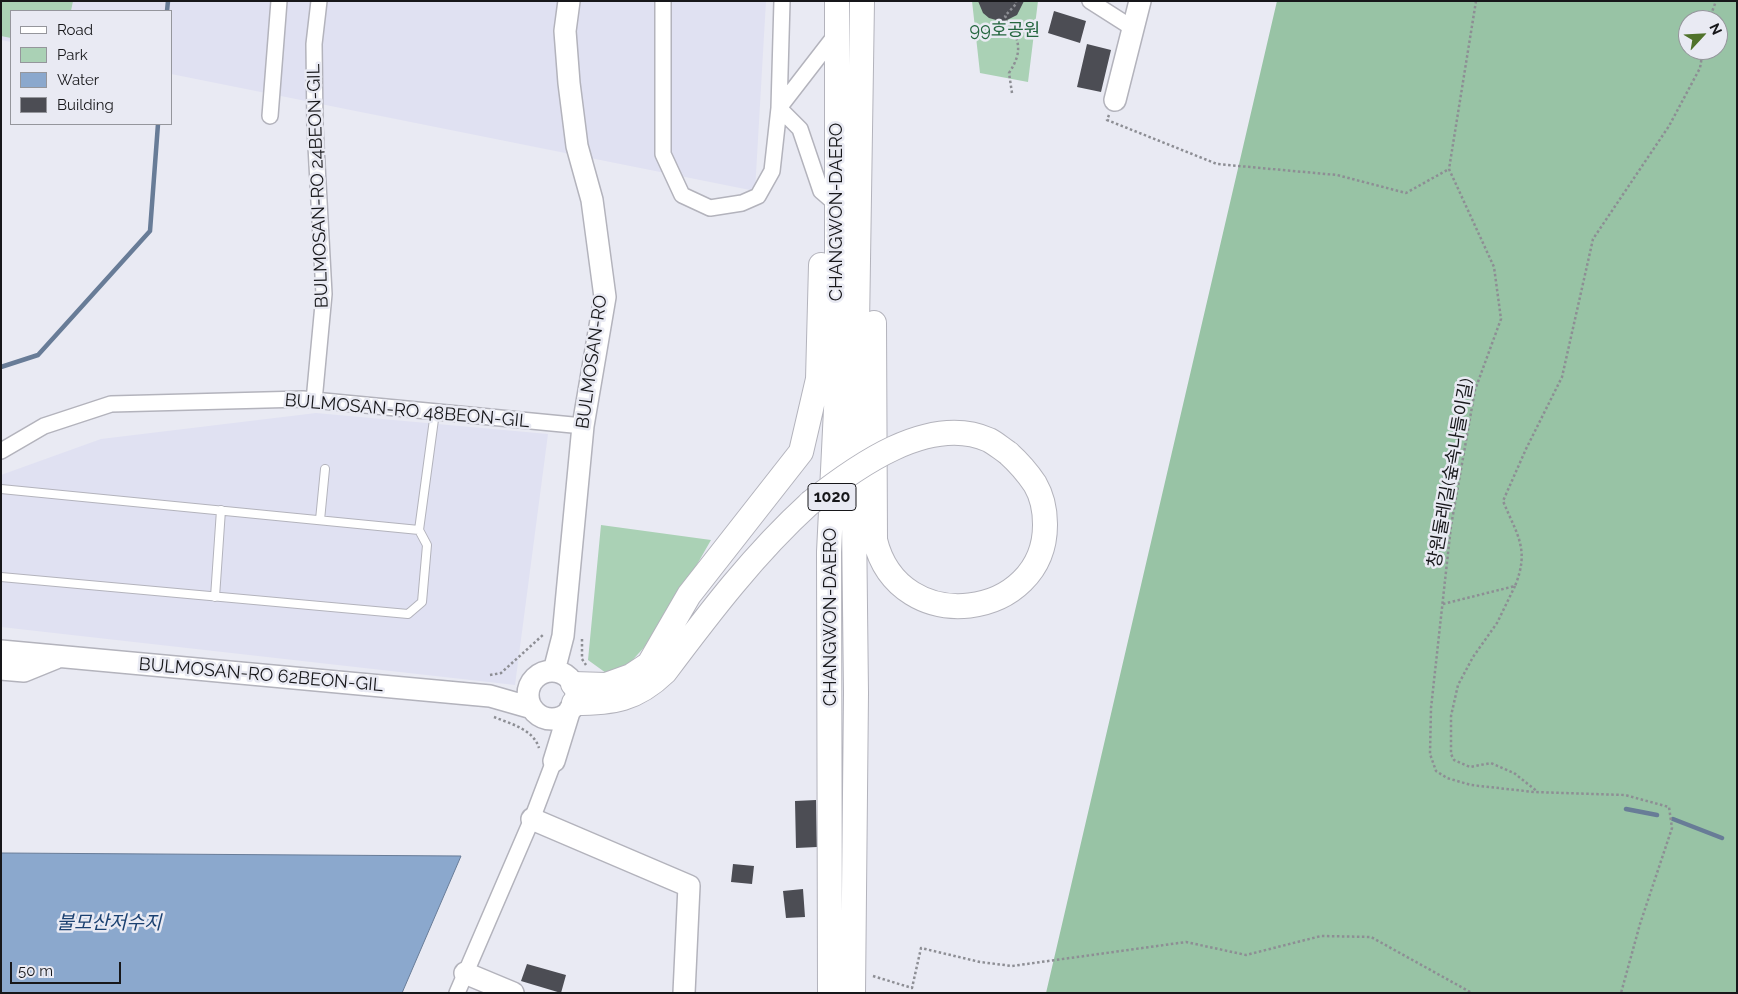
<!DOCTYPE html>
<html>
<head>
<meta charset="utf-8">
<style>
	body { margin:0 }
	#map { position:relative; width:1738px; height:994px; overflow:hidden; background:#e9eaf3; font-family:Raleway,sans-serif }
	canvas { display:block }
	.frame { position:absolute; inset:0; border:2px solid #17171a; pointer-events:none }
	.legend { position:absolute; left:10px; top:10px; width:162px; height:115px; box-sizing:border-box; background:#e9eaf3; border:1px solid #95969c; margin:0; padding:6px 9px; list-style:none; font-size:15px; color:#17171a }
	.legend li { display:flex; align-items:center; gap:10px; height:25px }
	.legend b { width:25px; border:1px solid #95969c }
	.north { position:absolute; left:1678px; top:10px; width:50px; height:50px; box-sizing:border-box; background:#e9eaf3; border:1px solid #95969c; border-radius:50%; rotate:65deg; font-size:14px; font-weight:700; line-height:20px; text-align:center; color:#17171a }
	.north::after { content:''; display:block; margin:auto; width:18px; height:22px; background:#50722b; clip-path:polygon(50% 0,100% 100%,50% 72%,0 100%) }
	.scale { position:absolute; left:10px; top:962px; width:111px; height:22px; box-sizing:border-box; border:2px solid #17171a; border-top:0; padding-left:6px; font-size:15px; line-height:18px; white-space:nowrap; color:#17171a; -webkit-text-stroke:4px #e9eaf3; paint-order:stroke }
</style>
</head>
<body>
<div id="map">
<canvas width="1738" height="994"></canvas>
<div class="frame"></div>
<ul class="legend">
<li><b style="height:6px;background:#fff"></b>Road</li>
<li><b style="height:14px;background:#aad1b5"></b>Park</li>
<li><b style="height:14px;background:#8ba8cd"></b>Water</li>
<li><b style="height:14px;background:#4c4d54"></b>Building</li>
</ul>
<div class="north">N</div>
<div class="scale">50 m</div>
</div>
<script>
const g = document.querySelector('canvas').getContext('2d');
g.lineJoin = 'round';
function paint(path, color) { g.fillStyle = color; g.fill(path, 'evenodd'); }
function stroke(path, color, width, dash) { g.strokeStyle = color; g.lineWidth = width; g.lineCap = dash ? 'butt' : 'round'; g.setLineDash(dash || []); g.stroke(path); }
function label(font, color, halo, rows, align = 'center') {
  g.font = font + ' Raleway,"Noto Sans KR",sans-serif'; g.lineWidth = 5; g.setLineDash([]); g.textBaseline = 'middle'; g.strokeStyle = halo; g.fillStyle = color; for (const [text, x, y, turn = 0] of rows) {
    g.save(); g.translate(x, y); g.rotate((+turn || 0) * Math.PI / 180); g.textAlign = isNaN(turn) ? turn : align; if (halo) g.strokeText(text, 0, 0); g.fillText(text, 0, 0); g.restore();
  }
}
paint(new Path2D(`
	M1 1H766L755 191 171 74V11H11V42L1 40Z
	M316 413 548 434 515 685 1 627V475L101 439Z`), '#e0e1f2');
paint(new Path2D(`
	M1 1H73L71 11H11V38L1 36Z
	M972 1H1038L1028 82 980 73Z
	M601 525 711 540 659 631 628 665 606 673 588 660Z`), '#aad1b5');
paint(new Path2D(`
	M1277 1H1737V993H1046ZM1688 20H1718V50H1688Z`), '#98c3a5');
const water = new Path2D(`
	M1 853 461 856 402 993H1Z`);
paint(water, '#8ba8cd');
stroke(water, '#687c97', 1);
stroke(new Path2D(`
	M167 11 168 1
	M1 367 38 355 150 231 158 124
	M1626 809 1657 815
	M1673 819 1722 838`), '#687c97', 4.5);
paint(new Path2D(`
	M978 1H1024L1017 15 1003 22 989 18 983 13Z
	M1054 11 1086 21 1080 43 1048 33Z
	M1087 44 1111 50 1101 92 1077 87Z
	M816 800 817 847 796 848 795 801Z
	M733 864 754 866 752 884 731 882Z
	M803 889 805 917 786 918 783 891Z
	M527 964 566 975 561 993 521 981Z`), '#4c4d54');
const lane = new Path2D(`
	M1 489 419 530
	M320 520 325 469
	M1 577 408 614 422 602 427 545 419 530 435 412
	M215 597 221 510`);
const street = new Path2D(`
	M663 1V154L682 195 710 208 742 203 758 196 772 171 779 108 782 1
	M1090 1 1134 29
	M270 116 279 1
	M836 204 821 191 800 129 779 108 837 33
	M314 401 324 294 315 127 314 44 319 1
	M1 451 44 426 111 404 303 399 583 426
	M457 993 532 819 554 761`);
const secondary = new Path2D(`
	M1115 100 1140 1
	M1 651 490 696 532 708
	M1 669 24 671 56 658
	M554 671 563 636 583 426 605 297 592 200 577 146 569 83 565 31 569 1
	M528 695a24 24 0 1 1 48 0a24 24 0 1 1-48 0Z
	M554 761 570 709
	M532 819 689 886 684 993
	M465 973 513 993`);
const primary = new Path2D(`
	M874 323 875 540C899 640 1046 620 1045 524 1045 510 1042 496 1035 484 1027 472 1018 462 1008 453
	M573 684 606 685 631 676 649 664 689 595 801 452 818 379 821 265
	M574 703C613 703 636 700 665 672 710 612 754 554 810 503
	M830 993 829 552 837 389V1
	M853 993 856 693 854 520 862 1`);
stroke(lane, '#b3b3bc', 10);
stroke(street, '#b3b3bc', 18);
stroke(secondary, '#b3b3bc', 24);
stroke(primary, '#b3b3bc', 26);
stroke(new Path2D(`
	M1476 1 1449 169 1494 267 1501 319 1475 390 1451 526 1431 708 1430 754 1436 771 1447 778 1471 785 1534 792 1625 795 1669 807 1672 828 1640 924 1621 993
	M1709 20 1716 1
	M1012 93 1009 73C1024 50 1019 39 1005 16L1016 4V1
	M1109 115 1107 120 1217 164 1337 175 1406 193 1449 169
	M1515 586 1497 623 1473 657 1458 685 1451 716V754L1454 760 1470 767 1491 763 1514 773 1538 792
	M1443 604 1515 586C1530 549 1517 535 1503 501L1526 449 1562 377 1593 239 1669 126 1700 68 1703 50
	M582 639V659L586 665
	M490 675 501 673 544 634
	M494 717C511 724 533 729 539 748
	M873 976 912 988 921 948 980 962 1012 966 1186 942 1246 955 1321 936 1371 937 1472 993`), '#8d8e94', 2.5, [2.5, 2.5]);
stroke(lane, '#fff', 8);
stroke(street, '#fff', 15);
stroke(secondary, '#fff', 21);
stroke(primary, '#fff', 24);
const primaryBridge = new Path2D(`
	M810 503C854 468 929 413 989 440 995 443 1002 449 1008 453`);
stroke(primaryBridge, '#b3b3bc', 26, []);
stroke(primaryBridge, '#fff', 24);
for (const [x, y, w] of [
	[832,497,48]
]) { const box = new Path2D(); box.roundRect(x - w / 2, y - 13.5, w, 27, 4); g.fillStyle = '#e9eaf3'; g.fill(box); stroke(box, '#17171a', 1); }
label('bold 16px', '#17171a', null, [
	["1020",832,497]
]);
label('18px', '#24663f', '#e9eaf3', [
	["99호공원",1005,31]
]);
label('18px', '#17171a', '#e9eaf3', [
	["BULMOSAN-RO 24BEON-GIL",318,186,-92],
	["CHANGWON-DAERO",837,212,-90],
	["BULMOSAN-RO",592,362,-82],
	["BULMOSAN-RO 48BEON-GIL",407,411,5],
	["창원둘레길(숲속나들이길)",1451,473,-80],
	["CHANGWON-DAERO",831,617,-90],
	["BULMOSAN-RO 62BEON-GIL",261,675,5]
]);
label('italic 19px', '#1b4171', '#e9eaf3', [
	["불모산저수지",109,923]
]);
</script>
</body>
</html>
